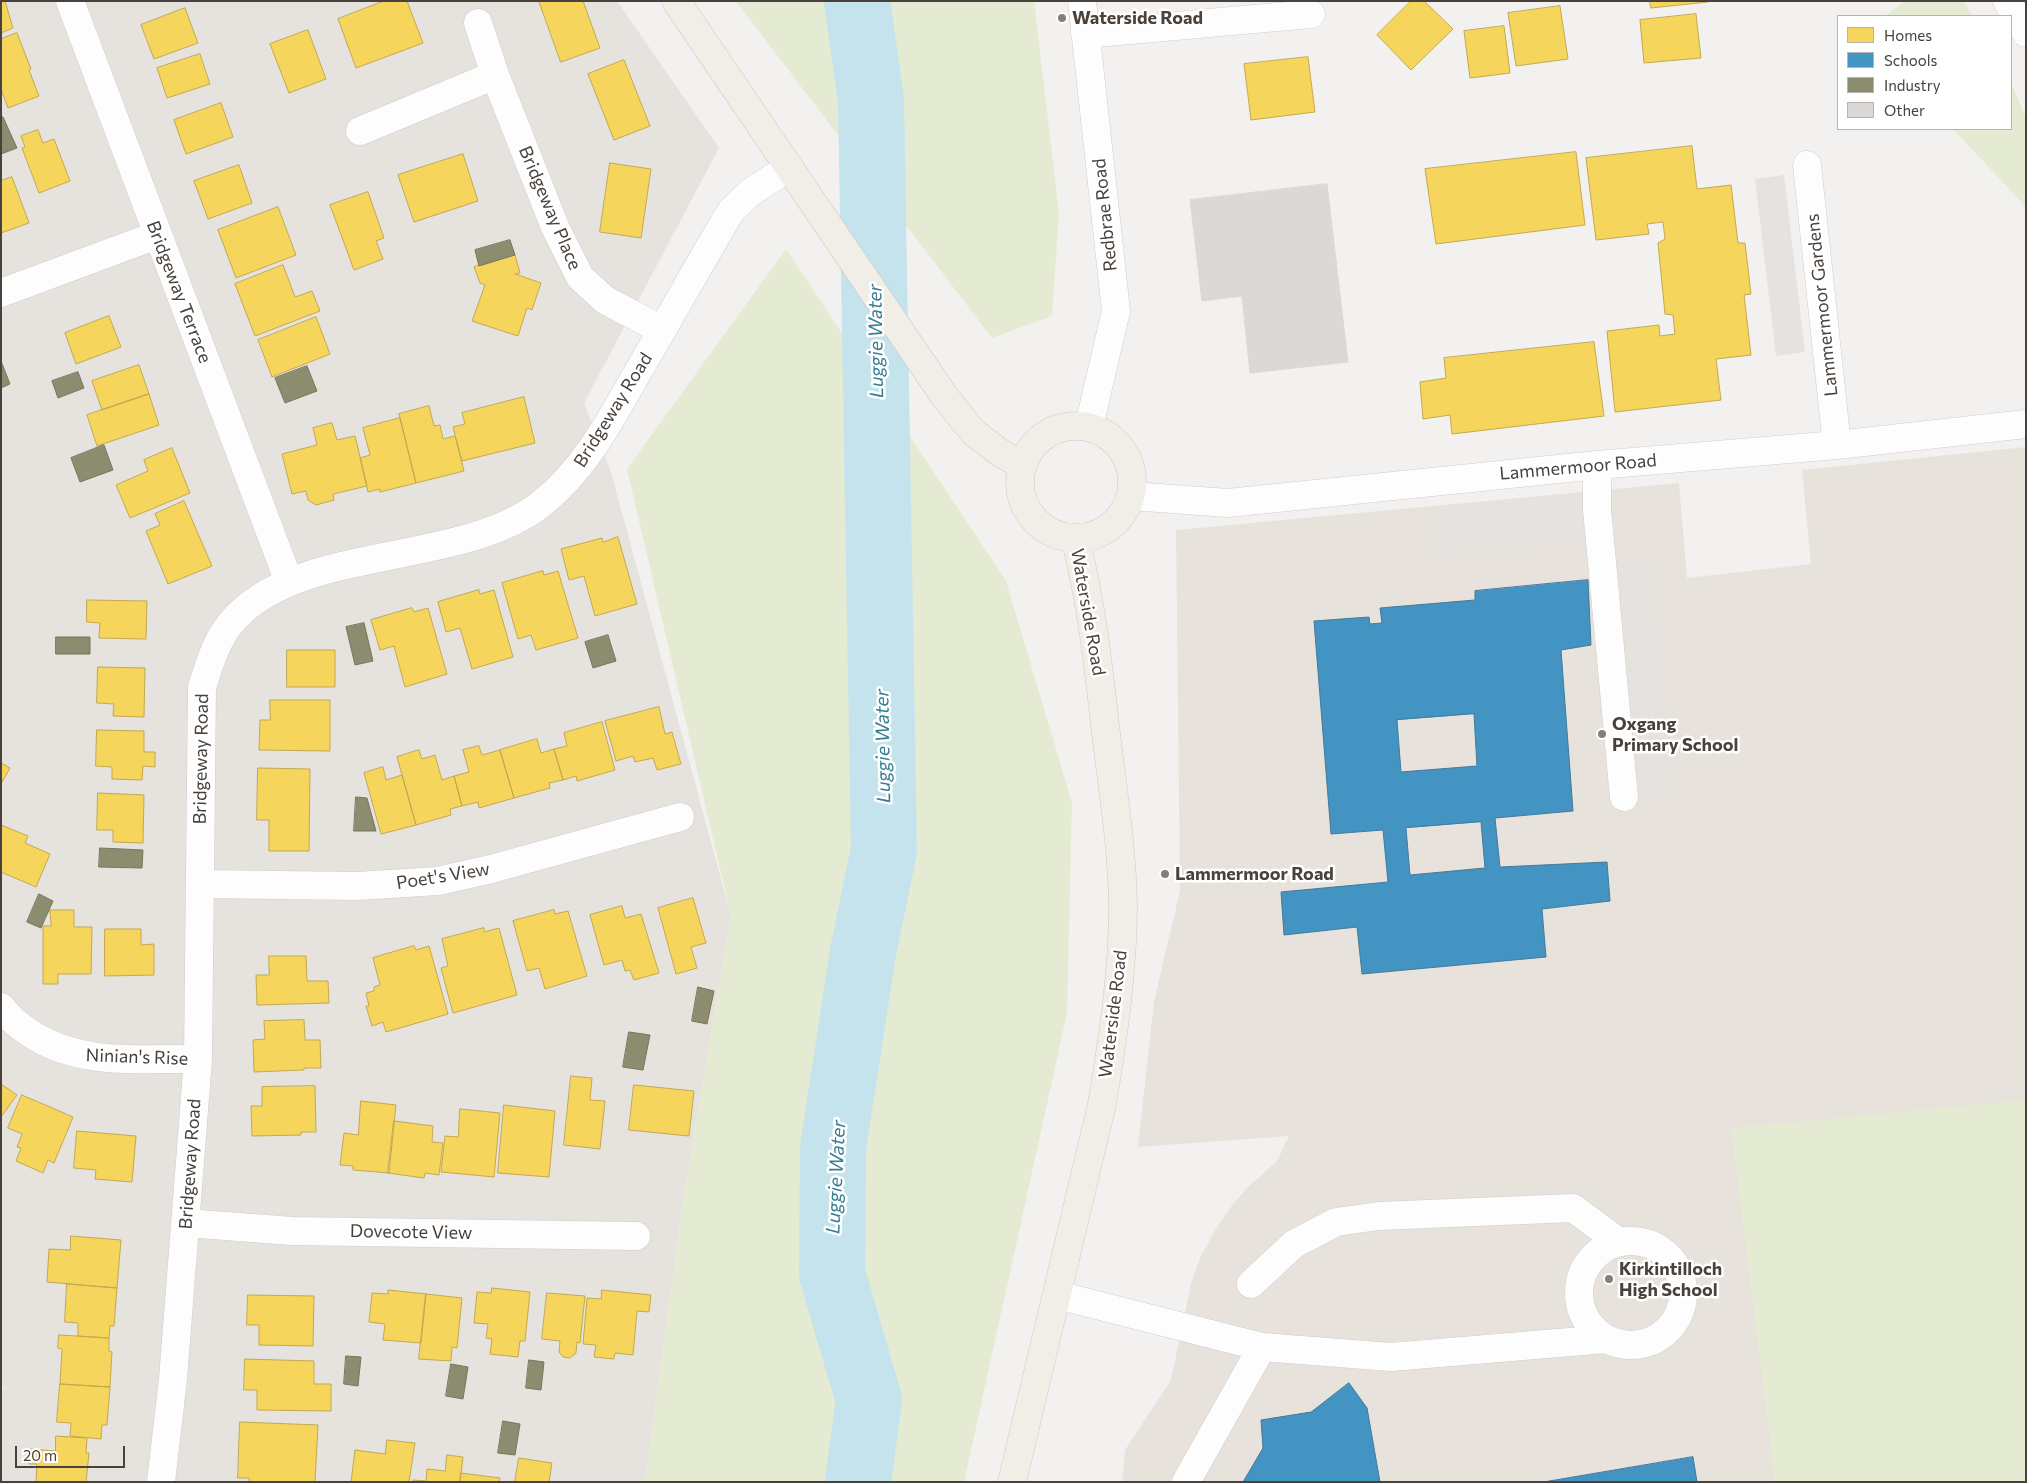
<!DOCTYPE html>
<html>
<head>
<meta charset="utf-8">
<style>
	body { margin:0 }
	#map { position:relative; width:2027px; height:1483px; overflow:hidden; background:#f3f1ef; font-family:Commissioner,sans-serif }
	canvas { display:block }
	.frame { position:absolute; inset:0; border:2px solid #49413b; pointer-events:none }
	.legend { position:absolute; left:1837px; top:15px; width:175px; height:115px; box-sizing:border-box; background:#fff; border:1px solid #b6b3b1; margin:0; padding:6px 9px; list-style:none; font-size:15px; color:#49413b }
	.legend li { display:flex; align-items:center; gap:10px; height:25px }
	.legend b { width:25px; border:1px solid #b6b3b1 }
	.scale { position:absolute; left:15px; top:1446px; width:110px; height:22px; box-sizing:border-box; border:2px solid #49413b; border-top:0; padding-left:6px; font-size:15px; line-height:18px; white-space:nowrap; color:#49413b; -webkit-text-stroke:4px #fff; paint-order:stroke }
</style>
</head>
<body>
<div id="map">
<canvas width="2027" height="1483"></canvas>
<div class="frame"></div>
<ul class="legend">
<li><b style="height:14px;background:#f6d55c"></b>Homes</li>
<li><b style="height:14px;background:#4393c3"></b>Schools</li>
<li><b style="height:14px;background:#8c8c6e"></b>Industry</li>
<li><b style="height:14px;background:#dbd8d6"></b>Other</li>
</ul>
<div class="scale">20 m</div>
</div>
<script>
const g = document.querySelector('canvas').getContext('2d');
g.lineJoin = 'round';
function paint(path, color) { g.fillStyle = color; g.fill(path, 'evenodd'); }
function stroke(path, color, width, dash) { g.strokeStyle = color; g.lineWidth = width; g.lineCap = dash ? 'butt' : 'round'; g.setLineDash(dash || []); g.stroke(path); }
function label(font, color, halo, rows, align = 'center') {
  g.font = font + ' Commissioner,sans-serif'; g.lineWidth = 5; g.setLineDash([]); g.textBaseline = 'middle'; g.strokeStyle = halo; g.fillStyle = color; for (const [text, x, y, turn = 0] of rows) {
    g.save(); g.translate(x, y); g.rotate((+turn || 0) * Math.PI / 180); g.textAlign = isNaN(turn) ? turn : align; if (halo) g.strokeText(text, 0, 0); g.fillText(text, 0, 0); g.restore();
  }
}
paint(new Path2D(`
	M1 1H617L719 148 584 403 611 472 731 916 683 1200 645 1482H1V1390L4 1388 1 1383Z`), '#e6e2de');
paint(new Path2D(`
	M2026 447V1482H1122L1125 1450 1171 1380 1191 1284 1200 1258 1215 1230 1233 1204 1247 1188 1277 1161 1289 1136 1138 1147 1154 1001 1180 891 1176 530 1679 483 1687 578 1811 564 1802 470Z`), '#e8e2dc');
paint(new Path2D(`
	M736 1H1034L1059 213 1052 316 992 338Z
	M1905 1H1964L1972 16H1885Z
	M2011 82 2026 118V207L1953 129H2011Z
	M786 249 1006 581 1072 803 1067 1013 964 1482H645L683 1200 731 916 627 469Z
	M2026 1100V1482H1775L1731 1128Z`), '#e5ead2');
paint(new Path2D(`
	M1784 175 1805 352 1776 356 1755 179Z
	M1586 495 1590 538 1435 554 1431 511Z
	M1650 561 1670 794 1640 796 1620 564Z`), '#e5e2e0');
const homes = new Path2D(`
	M1 1H5L13 28 1 33Z
	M384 1H407L423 43 356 68 338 19Z
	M539 1H583L600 48 561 62Z
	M1411 1H1424L1453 29 1411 70 1377 35Z
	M1650 1H1708V2L1651 8Z
	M1560 6 1568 59 1516 66 1508 13Z
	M185 8 198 43 154 59 141 25Z
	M1696 14 1701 58 1644 63 1640 20Z
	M1504 26 1510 73 1470 78 1464 31Z
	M308 30 326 79 289 93 270 44Z
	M17 33 31 69 29 70 39 96 8 108 1 89V39Z
	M200 54 210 84 167 98 157 68Z
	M1308 57 1315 112 1251 120 1244 64Z
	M624 60 650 126 614 140 588 74Z
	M221 103 233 137 186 154 174 120Z
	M38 130 43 143 54 139 70 181 39 193 22 148 25 147 21 136Z
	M1692 146 1697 189 1731 185 1738 243H1745L1751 294 1744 295 1751 355 1716 359 1721 400 1615 412 1607 331 1659 325 1660 336 1675 334 1673 315 1665 314 1658 243 1665 239 1663 222 1647 224 1649 234 1596 240 1586 158Z
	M1576 152 1585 225 1436 244 1425 169Z
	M463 154 478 201 414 222 398 175Z
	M610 163 651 169 641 238 600 232Z
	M239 165 252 203 208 219 194 181Z
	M12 177 29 223 1 233V181Z
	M368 192 384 238 376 241 383 259 354 270 330 205Z
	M278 207 296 255 236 278 218 230Z
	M515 255 520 273 515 274 541 283 532 310 527 308 518 336 472 321 485 285 480 283 474 267Z
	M283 265 295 297 312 291 320 311 255 336 235 284Z
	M109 316 121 347 76 364 65 333Z
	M316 317 330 354 272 377 258 340Z
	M1594 342 1604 416 1452 434 1450 415 1423 419 1420 382 1446 378 1444 358Z
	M139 365 149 394 102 410 92 381Z
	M149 394 159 425 97 446 87 415Z
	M524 397 535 443 462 461 453 427 465 424 462 413Z
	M429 406 434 426 440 425 443 439 455 436 464 471 416 483 399 414Z
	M400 418 416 483 380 492V489L368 492 360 458 370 455 363 428Z
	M332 423 337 440 355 436 367 486 333 494 334 500 316 505 308 500 306 491 292 494 282 454 317 445 313 428Z
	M172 448 190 493 130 518 116 485 148 471 144 460Z
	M184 501 212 566 168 584 146 531 160 525 155 514Z
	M618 537 637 604 595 616 584 576 569 580 561 549 602 538 603 542Z
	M543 571 544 575 558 571 578 638 536 650 531 635 518 639 502 583Z
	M479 590 480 594 494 590 513 657 472 669 460 628 446 632 438 602Z
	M87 600 147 601 146 639 99 638 100 623 87 622Z
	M412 608 414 612 428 608 447 674 405 687 394 646 380 650 371 620Z
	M287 650H335V687H287Z
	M98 667 145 668 144 717 113 716 114 704 97 703Z
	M270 700H330V751L259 750 260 720H270Z
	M659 707 665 734 672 732 681 764 657 770 653 758 635 762 633 756 616 761 605 721Z
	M602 722 615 770 577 781 576 776 563 780 554 749 567 746 564 733Z
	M97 730 144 731V752H155V767L143 766 142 780 112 779V767L96 766Z
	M537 739 541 753 554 749 563 780 549 783 550 788 514 798 500 750Z
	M479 746 482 755 500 750 514 798 479 808 478 802 462 806 454 776 469 772 463 750Z
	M419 750 422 759 435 755 442 780 454 776 462 806 450 809 451 815 416 825 397 757Z
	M1 763 10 768 1 784Z
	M383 767 386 780 402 775 416 825 381 834 364 773Z
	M258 768 310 769 309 851H269V820H257Z
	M98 793 144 795 143 843 113 842V830H97Z
	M1 825 28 836 25 843 50 854 36 887 1 872Z
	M693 898 706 943 691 947 697 968 676 974 658 908Z
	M622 906 625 918 641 914 659 973 634 980 630 970 625 971 622 960 604 965 590 915Z
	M50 910H74V927H92L91 974H58V984H43V926H51Z
	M554 910 555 914 568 911 587 976 545 989 539 968 527 971 513 921Z
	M484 928V932L499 928 517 995 453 1013 441 968 448 966 442 939Z
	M105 929H141V945L154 944V975L105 976Z
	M414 946 416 950 429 946 448 1014 386 1032 383 1022 372 1026 366 1006H369L366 993 374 991V987L380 985 373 958Z
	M269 956H306L307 981H328L329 1003 257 1005 256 975H269Z
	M304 1020 305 1040H320L321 1068H304V1070L254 1072 253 1040 265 1039 264 1021Z
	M571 1076 592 1078 590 1100 605 1101 600 1149 564 1145Z
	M1 1084 17 1095 1 1117Z
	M634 1085 694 1091 689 1136 629 1130Z
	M315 1086 316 1132H301V1135L252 1136 251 1106H262V1087Z
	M22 1095 73 1117 54 1163 48 1160 43 1173 16 1161 21 1148 17 1147 22 1134 8 1128Z
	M361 1101 396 1105 389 1173 353 1170V1166L340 1165 344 1133 358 1135Z
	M504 1105 555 1111 549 1177 498 1173Z
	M460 1109 500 1113 494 1177 441 1172 445 1136 458 1137Z
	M394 1121 433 1126 432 1142 443 1143 439 1175 425 1173 424 1178 388 1173Z
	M77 1131 136 1136 132 1182 95 1179 96 1170 74 1168Z
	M71 1236 121 1240 117 1288 47 1282 49 1249 70 1250Z
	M67 1284 117 1288 114 1326H110L109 1338 78 1336V1323L65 1322Z
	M492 1288 530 1292 525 1341H520L518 1357 490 1354 492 1339 486 1338 488 1324 474 1323 477 1292 491 1293Z
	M388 1290 426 1294 421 1343 383 1340 385 1324 369 1322 372 1293 388 1294Z
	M602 1290 651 1295 649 1312 637 1311 633 1355 615 1353 614 1359 594 1357 596 1345 583 1344 587 1298 601 1299Z
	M547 1293 585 1296 580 1343 577 1342 576 1353 570 1358 563 1357 559 1352 560 1341 542 1339Z
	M426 1294 462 1298 457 1348 452 1347 451 1361 419 1359Z
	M248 1295 314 1296 313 1346 259 1345V1325H247Z
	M59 1335 109 1338V1351L112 1352 110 1387 60 1384 62 1349 58 1348Z
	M245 1359 314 1361V1384H331V1411L257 1410V1390H244Z
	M60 1384 110 1387 107 1425H102L101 1439 70 1436 71 1423 57 1422Z
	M240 1422 318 1425 315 1482H249V1478H238Z
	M56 1436 87 1438 86 1453H89L86 1482H36L37 1464H29L30 1449 55 1451Z
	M387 1440 415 1443 409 1482H351L355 1450 385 1454Z
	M447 1455 463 1457 460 1482H413V1480L426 1481 427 1469 445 1471Z
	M519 1458 552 1463 549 1482H515Z
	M461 1473 500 1478 499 1482H460Z`);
paint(homes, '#f6d55c');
stroke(homes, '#c2a952', 1);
const schools = new Path2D(`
	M1588 580 1591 645 1561 650 1573 811 1495 818 1500 867 1607 862 1610 901 1542 909 1546 957 1362 974 1357 927 1284 935 1281 892 1388 882 1383 830 1331 834 1314 621 1369 617 1370 624 1382 623 1380 608 1475 600V591ZM1474 714 1477 766 1401 772 1397 720ZM1481 822 1485 868 1410 875 1406 828Z
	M1349 1383 1367 1408 1380 1482H1243L1263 1448 1261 1420 1311 1412Z
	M1693 1457 1697 1482H1544Z`);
paint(schools, '#4393c3');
stroke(schools, '#457a9a', 1);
const industry = new Path2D(`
	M1 117H3L17 148 1 154Z
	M510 240 515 255 479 266 475 250Z
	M1 361 10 384 1 388Z
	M307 366 317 391 285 403 275 378Z
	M78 372 84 388 58 398 52 381Z
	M104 445 113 470 80 482 71 458Z
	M364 623 373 661 355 665 346 627Z
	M608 635 616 661 593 668 585 642Z
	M56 637H90V654H56Z
	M356 797 367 798 376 831H354Z
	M100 848 143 850 142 868 99 867Z
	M39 894 53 901 41 928 27 922Z
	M698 987 714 991 707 1024 692 1021Z
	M629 1032 650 1035 643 1070 623 1067Z
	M346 1356 361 1357 358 1386 344 1384Z
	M529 1360 544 1362 541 1390 526 1388Z
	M451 1364 468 1367 463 1399 446 1396Z
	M503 1421 520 1424 515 1455 498 1453Z`);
paint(industry, '#8c8c6e');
stroke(industry, '#78765f', 1);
stroke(new Path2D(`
	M857 1 871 100 884 850 863 952 833 1148 832 1274 869 1400 858 1482`), '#c5e3ec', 66);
const building = new Path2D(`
	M1327 184 1348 362 1250 373 1242 296 1202 301 1190 200Z`);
paint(building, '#dbd8d6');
stroke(building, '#dbd8d5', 1);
const minor = new Path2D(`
	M70 1 289 582
	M1082 1 1116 311 1089 426
	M2007 1 2026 33
	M478 23 495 75 555 227 580 277 605 300 662 330
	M1085 34 1311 14
	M360 131 495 75
	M1807 165 1837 445
	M1 293 157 235
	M1597 465V509L1624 797
	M1131 496 1228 503 1597 465 1837 445 2026 424
	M200 884 357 886 438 881 491 869 680 817
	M1 1007C10 1020 23 1029 36 1037 85 1066 143 1058 198 1059
	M186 1223 292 1231 636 1236
	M1579 1293a52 52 0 1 1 104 0a52 52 0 1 1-104 0Z
	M1251 1284 1294 1244 1336 1222 1379 1216 1573 1208 1619 1242
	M1057 1295 1262 1347 1186 1482
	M1262 1347 1391 1357 1606 1339
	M161 1482 173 1379 198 1059 202 687C208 669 213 650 223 634 280 542 458 570 541 504 588 467 614 413 643 363 673 312 701 261 731 211L751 192 789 167`);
const major = new Path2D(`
	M676 1 945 397 973 432 999 452 1023 466
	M1020 482a56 56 0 1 1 112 0a56 56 0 1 1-112 0Z
	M1012 1482 1102 1104C1113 1038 1123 972 1123 905 1122 844 1112 785 1105 725 1098 662 1091 600 1075 538`);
stroke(minor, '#d0cdcb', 29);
stroke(major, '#d3c9bf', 29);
stroke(minor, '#fdfdfd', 28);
stroke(major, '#f1ede7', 28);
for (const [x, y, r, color] of [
	[1062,18,5,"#847f7a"],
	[1602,734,5,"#847f7a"],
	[1165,874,5,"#847f7a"],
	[1609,1279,5,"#847f7a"]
]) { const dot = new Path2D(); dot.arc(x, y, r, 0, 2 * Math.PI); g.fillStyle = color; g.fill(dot); stroke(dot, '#fff', 2); }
label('bold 18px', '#49413b', '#fff', [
	["Waterside Road",1072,18],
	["Oxgang",1612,724],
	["Primary School",1612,745],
	["Lammermoor Road",1175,874],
	["Kirkintilloch",1619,1269],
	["High School",1619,1290]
], 'left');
label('18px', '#49413b', '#fff', [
	["Bridgeway Place",550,208,67],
	["Redbrae Road",1105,215,-96],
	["Bridgeway Terrace",179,292,69],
	["Lammermoor Gardens",1822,305,-96],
	["Bridgeway Road",613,410,-58],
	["Lammermoor Road",1578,467,-5],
	["Waterside Road",1088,612,80],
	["Bridgeway Road",201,759,-89],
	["Poet's View",443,876,-9],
	["Waterside Road",1113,1014,-83],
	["Ninian's Rise",137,1057,2],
	["Bridgeway Road",190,1164,-86],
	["Dovecote View",411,1232,1]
]);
label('italic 19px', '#377d94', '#fff', [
	["Luggie Water",876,341,-91],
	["Luggie Water",883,746,-91],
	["Luggie Water",836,1177,-87]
]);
</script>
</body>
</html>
